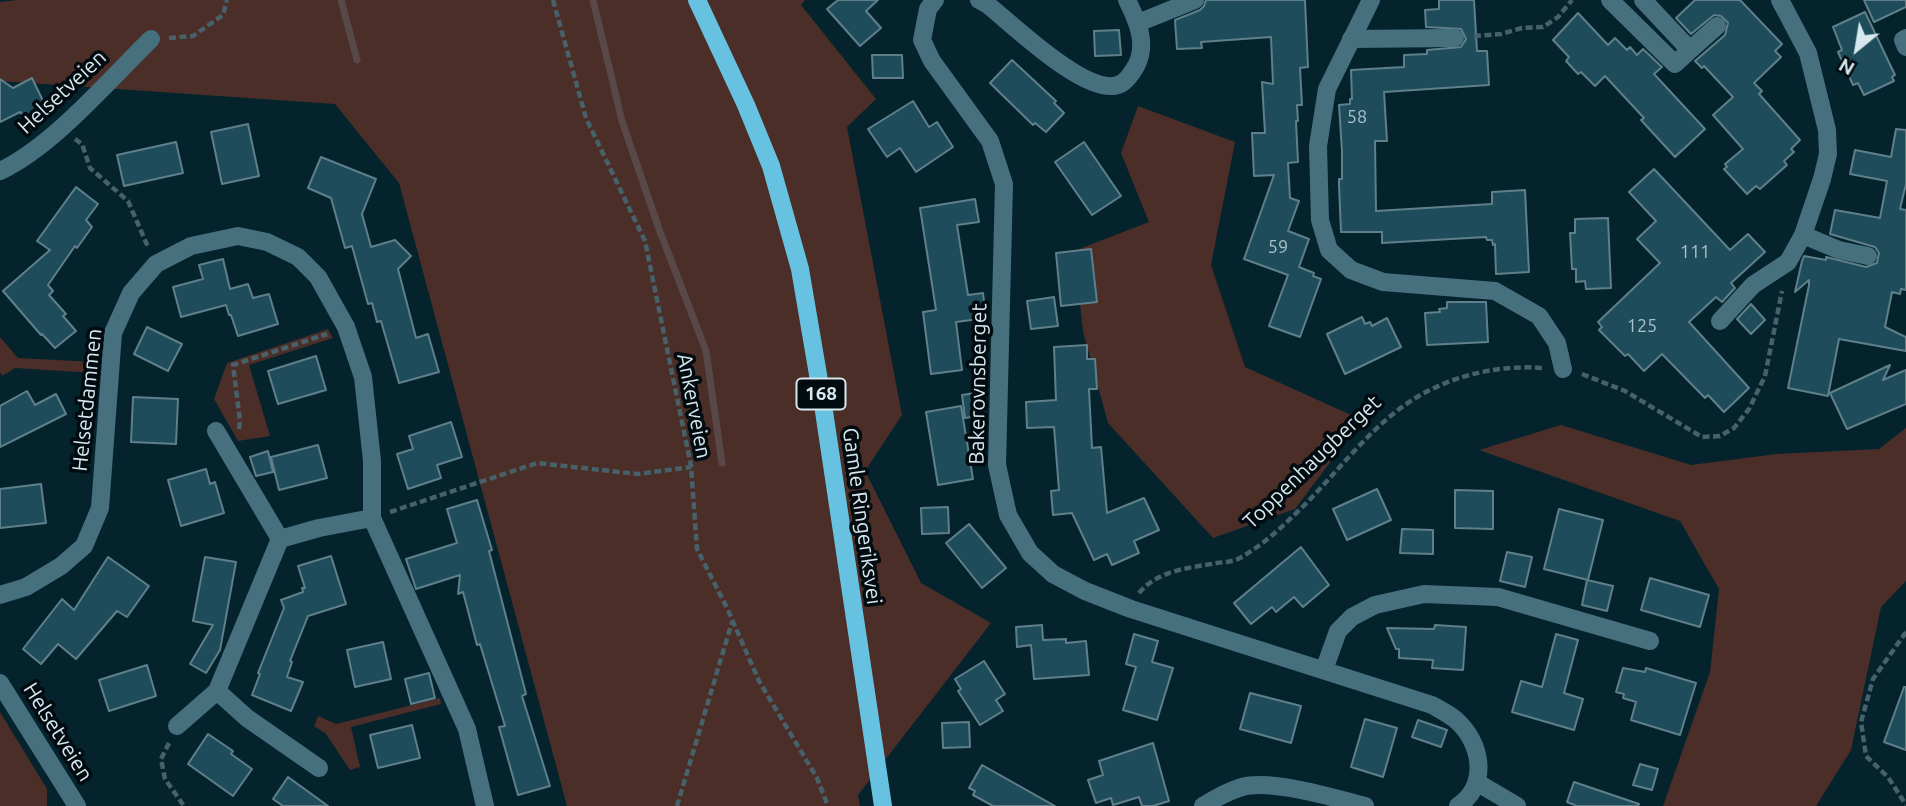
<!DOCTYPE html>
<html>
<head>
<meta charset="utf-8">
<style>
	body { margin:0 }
	#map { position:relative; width:1906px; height:806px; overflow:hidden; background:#04232d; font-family:Ubuntu,sans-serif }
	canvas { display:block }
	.north { position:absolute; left:1822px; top:14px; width:70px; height:70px; -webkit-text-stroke:5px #020b0f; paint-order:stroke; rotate:210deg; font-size:19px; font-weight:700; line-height:28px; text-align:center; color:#d7e8ef }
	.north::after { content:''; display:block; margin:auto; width:24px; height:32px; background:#d7e8ef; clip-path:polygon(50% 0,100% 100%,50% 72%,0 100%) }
</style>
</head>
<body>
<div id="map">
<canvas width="1906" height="806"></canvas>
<div class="north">N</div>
</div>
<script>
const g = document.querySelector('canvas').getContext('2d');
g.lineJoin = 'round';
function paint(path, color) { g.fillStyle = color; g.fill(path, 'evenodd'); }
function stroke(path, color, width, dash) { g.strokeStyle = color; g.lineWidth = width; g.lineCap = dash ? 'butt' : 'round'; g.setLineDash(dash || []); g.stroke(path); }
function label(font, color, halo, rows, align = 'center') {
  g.font = font + ' Ubuntu,sans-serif'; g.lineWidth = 7; g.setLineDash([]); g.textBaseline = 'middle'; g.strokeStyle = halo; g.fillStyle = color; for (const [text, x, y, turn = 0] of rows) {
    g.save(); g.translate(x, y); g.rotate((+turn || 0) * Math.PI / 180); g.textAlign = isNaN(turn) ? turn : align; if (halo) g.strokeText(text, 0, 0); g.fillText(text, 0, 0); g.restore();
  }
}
paint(new Path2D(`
	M18 0H805L801 5 876 99 847 127 902 415 865 471 921 583 991 623 858 795 860 806H567L399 183 335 104 0 81V2Z
	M1138 106 1235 142 1211 265 1245 367 1362 420 1295 509 1213 538 1108 423 1083 331 1074 251 1149 222 1121 153Z
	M328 329 333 338 249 365 270 436 238 441 214 399 227 363Z
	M0 337 18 358 95 362V373L15 368 2 376 0 372Z
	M1561 425 1691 465 1776 454 1879 449 1906 428V581L1881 607 1851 750 1816 806H1663L1710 672 1719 589 1680 521 1479 450Z
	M440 698 441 704 351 727 360 767 350 770 326 734 314 726 318 716 336 724Z
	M0 712 47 789V806H0Z`), '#4b2e27');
stroke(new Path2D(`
	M341 0 357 60
	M593 0 622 121 659 229 706 351 722 463`), '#584848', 7);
const building = new Path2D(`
	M838 0H878L866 11 881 28 860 46 827 9Z
	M1206 0H1305L1308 67 1300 68 1302 105H1297L1298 121H1296L1298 162 1288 163 1290 198 1299 201 1288 231 1309 239 1299 267 1314 273 1313 276 1321 279 1300 337 1269 326 1288 275 1244 259 1274 175 1254 176 1252 133H1265L1262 82 1273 84 1271 37 1201 42 1202 48 1177 49 1175 20 1200 10 1204 6Z
	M1439 0H1474L1477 51H1487L1489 85 1384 92 1387 141H1375L1376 211 1492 204V192L1525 190 1529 272 1496 274 1495 244 1493 245 1492 240H1487L1486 237 1382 243V232H1341L1339 185V179H1342V151L1339 105 1350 104V99H1352L1351 70 1404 67V55L1427 54V50L1461 47 1466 39 1461 29 1426 27 1425 10 1439 9Z
	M1695 0H1740L1782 44 1775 51 1781 57 1754 83 1762 91 1759 94 1800 140 1791 149 1794 152 1784 161 1787 165 1760 189 1756 186 1747 194 1724 169 1727 167 1725 164 1743 149 1713 115 1733 97 1704 66 1702 68 1695 61 1725 35 1728 23 1721 16 1714 15 1691 34 1676 18Z
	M1864 0H1906V7L1874 22Z
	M1865 12 1895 75 1892 77 1894 81 1864 95 1858 83 1853 85 1838 52 1842 50 1833 27Z
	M1578 13 1608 45 1615 38 1627 50 1630 47 1637 55 1643 49 1662 67 1654 74 1705 129 1675 157 1641 120 1644 118 1605 76 1595 86 1581 72 1578 74 1566 61 1569 57 1553 40Z
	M1119 30 1121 55 1095 56 1094 31Z
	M872 55H902L903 78H873Z
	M1012 60 1056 101 1054 103 1064 113 1046 132 1035 123 1033 125 990 83Z
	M32 78 46 107 30 122 20 112 0 122V79L13 88Z
	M913 101 929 127 937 122 953 147 916 172 900 148 887 157 868 129Z
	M248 124 259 176 222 184 211 132Z
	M1896 129 1906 130V184L1900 209 1906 210V290L1901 289 1900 294 1892 292 1885 327 1906 337V351L1839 339 1828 396 1788 388 1809 285V280L1795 292 1802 261 1804 256 1826 260V257L1866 267 1877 263 1879 253 1875 247 1830 234 1835 210 1880 218 1887 181 1850 174 1855 150 1891 157Z
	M176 142 183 173 124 186 117 155Z
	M1084 142 1121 196 1092 215 1055 162Z
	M321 157 376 179 362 214 371 247 395 240 411 256 398 269 416 338 428 334 439 372 399 383 381 321 377 322 372 303 368 304 352 246 345 248 331 198 308 188Z
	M1654 169 1730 250 1748 234 1765 252 1731 283 1735 288 1722 302 1716 297 1689 322 1749 388 1724 412 1708 395 1705 398 1662 354 1644 371 1628 354 1625 356 1599 330 1602 327 1598 322 1660 263 1637 239 1656 221 1629 192Z
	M76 187 98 204 86 220 92 227 77 248 75 246 48 285 53 291 49 295 66 314 63 316 76 331 55 348 42 334 41 335 3 291 50 250 37 241Z
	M975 199 979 222 957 225 968 295 983 293 986 318 956 322 962 370 931 374 923 312 936 310 920 208Z
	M1608 218 1611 288 1586 289 1585 281 1576 282V269H1572L1570 233H1575V219Z
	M1091 249 1097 302 1061 306 1056 253Z
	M223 259 230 289 248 284 253 298 269 294 278 324 238 336 231 315H229L226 305 181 317 173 287 203 279 199 265Z
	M1054 297 1058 326 1031 329 1027 301Z
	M1447 302H1486L1488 342 1427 345 1425 313 1440 312 1439 309 1447 308Z
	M1751 304 1765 320 1751 334 1737 319Z
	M1362 317 1365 324 1370 322 1372 326 1387 318 1401 347 1345 374 1327 334Z
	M147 327 182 344 168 371 134 354Z
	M1087 345V359H1095L1097 389H1089L1092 448 1101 447 1107 513 1144 498 1159 530 1134 541 1139 553 1112 565 1107 554 1094 560 1072 513 1053 515 1051 491 1059 490 1054 427 1027 428 1026 402 1056 400 1054 347Z
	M316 356 326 390 278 404 268 371Z
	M1890 365 1883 380 1906 370V404L1847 429 1830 393Z
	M27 391 35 405 56 394 66 414 0 447V406Z
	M981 392 984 415 965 418 962 395Z
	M133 397 178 399 176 444 131 442Z
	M961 406 973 479 938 485 926 412Z
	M451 422 462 457 437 465 441 478 408 489 397 454 413 449 409 436Z
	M318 445 327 478 279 490 271 457Z
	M268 451 273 472 256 476 250 457Z
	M206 469 210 484 215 482 224 513 181 526 168 480Z
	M41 484 46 523 0 528V489Z
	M1377 489 1391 520 1347 540 1333 509Z
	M1455 490 1493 491V529L1455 528Z
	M477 500 492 550 489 551 526 694 522 696 550 786 518 795 499 727 505 726 480 644 477 645 463 592 458 594 460 575 416 589 406 559 457 543 447 509Z
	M948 507 949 533 922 534 921 508Z
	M1559 509 1603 520 1588 580 1544 569Z
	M969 524 1006 568 982 588 946 543Z
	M1402 529 1433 530V554L1400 553Z
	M1301 547 1329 585 1303 607 1294 597 1276 612 1272 607 1251 624 1234 603Z
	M1507 552 1532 557 1525 587 1500 581Z
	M331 556 346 604 308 616 290 661 292 662 287 677 303 682 291 711 252 695 260 674 258 673 284 608 281 600 303 592 302 588H305L298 566Z
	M108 557 149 586 127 617 117 611 76 659 58 644 41 664 23 649 62 599 74 610Z
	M205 557 236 562 220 650 206 673 190 664 213 625 193 621Z
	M1650 578 1709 595 1700 627 1641 610Z
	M1587 580 1613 586 1607 611 1582 605Z
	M1042 625 1043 640 1066 639V643L1086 641 1089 675 1034 679 1031 645 1017 647 1016 627Z
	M1435 625 1466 627 1463 670 1432 668 1433 660 1399 658V649H1396L1387 628 1434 629Z
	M1134 634 1158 641 1152 662 1173 668 1157 720 1123 710 1136 667 1126 664Z
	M1556 634 1578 640 1564 693 1583 699 1574 730 1512 712 1521 681 1542 687Z
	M383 642 391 679 355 687 347 650Z
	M984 661 1005 694 996 700 1003 711 980 725 958 691 961 689 955 679Z
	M147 665 156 696 109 711 99 680Z
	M1623 668 1645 672 1646 668 1696 683 1680 735 1631 720 1636 702 1623 698 1624 694 1616 692Z
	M429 673 435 698 411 704 405 679Z
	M1904 687H1906V750L1884 742Z
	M1250 693 1301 706 1291 743 1240 729Z
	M1365 719 1397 728 1383 777 1351 767Z
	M1418 720 1447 730 1441 747 1412 737Z
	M969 722 970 747 943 748 942 723Z
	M412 725 420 758 378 768 370 735Z
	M208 734 233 751 231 754 252 769 233 796 188 764Z
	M1153 743 1169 801 1153 806H1142L1139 797 1113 805 1111 798 1096 803 1088 780 1103 775 1099 761Z
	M1640 764 1658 769 1652 790 1633 785Z
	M982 765 1055 806H993L973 795 975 791 969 788Z
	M288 777 328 806H283L273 799Z
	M1574 782 1639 804 1638 806H1577L1567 802Z`);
paint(building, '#1f4c5a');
stroke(building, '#5f808b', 2);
stroke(new Path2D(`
	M553 0 586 118 645 241 691 466 697 549 727 608 759 681 817 778 828 806
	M1474 36 1501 34 1522 28 1543 27 1558 17 1572 0
	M169 38 193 36 223 15 227 0
	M75 139 82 144 90 168 128 201 148 247
	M1582 374 1625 391 1702 437 1720 436 1734 428 1749 409 1765 376 1782 291
	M239 429 240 421 233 365 327 334
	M390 512 537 463 638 474 691 467
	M1139 593C1158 570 1189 568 1217 563 1224 562 1231 562 1238 559 1258 548 1276 533 1292 517 1329 483 1358 441 1398 410 1438 379 1492 364 1543 368
	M1906 632 1873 679 1861 722 1866 756 1888 777 1906 805
	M169 743 161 759 165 779 184 806
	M677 806 732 622`), '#47616a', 4.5, [7, 3.5]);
stroke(new Path2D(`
	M935 0 928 9 922 40 932 61 990 141 1004 184 997 465 1008 515 1030 553 1053 574 1085 591 1131 609 1432 705C1439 709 1449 714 1456 720 1482 743 1489 785 1458 806
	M979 0 988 5C1013 25 1086 96 1118 85 1125 83 1132 73 1136 66 1148 44 1137 20 1127 0
	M1371 0 1327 89 1318 146 1320 220 1329 250 1351 270 1383 282 1495 291 1539 316 1557 343 1563 369
	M1610 0 1675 64 1690 50 1643 0
	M1138 23 1195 0
	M1906 38 1903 40 1906 47
	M1351 39 1455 38
	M1690 50 1717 26
	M0 171C53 146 108 81 151 39
	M1803 235 1839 250 1868 256
	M1720 321 1753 285 1788 262 1803 235 1822 179 1828 154 1827 130 1808 53 1780 0
	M216 431 280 539
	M0 595 26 587 61 566 84 546 100 508 113 333 131 293 156 264 191 246 238 236 267 242 298 257 318 277 346 327 363 377 372 461V518L467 729 485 806
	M1324 670 1338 631 1352 617 1375 605 1424 594 1498 597 1650 641
	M0 683 77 806
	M177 726 217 691
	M319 768 247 718 217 691 280 539 319 528 372 518
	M1478 783 1517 806
	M1203 806C1216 798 1228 791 1242 787 1271 779 1336 798 1365 806`), '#47707f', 18);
stroke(new Path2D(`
	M697 0 746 105 771 166 800 269 822 398 883 806`), '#67c2e1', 18);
label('18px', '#a9c1ca', null, [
	["58",1357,117],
	["59",1278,247],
	["111",1695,252],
	["125",1642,326]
]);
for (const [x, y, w] of [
	[821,394,49]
]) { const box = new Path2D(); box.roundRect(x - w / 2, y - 15.5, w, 31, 5); g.fillStyle = '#020b0f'; g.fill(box); stroke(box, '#d7e8ef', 2); }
label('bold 19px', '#d7e8ef', null, [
	["168",821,394]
]);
label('21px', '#d7e8ef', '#020b0f', [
	["Helsetveien",62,92,-43],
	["Bakerovnsberget",978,384,-89],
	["Helsetdammen",87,400,-84],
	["Ankerveien",694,406,79],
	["Toppenhaugberget",1312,462,-44],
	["Gamle Ringeriksvei",862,516,82],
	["Helsetveien",58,732,58]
]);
</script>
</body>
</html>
